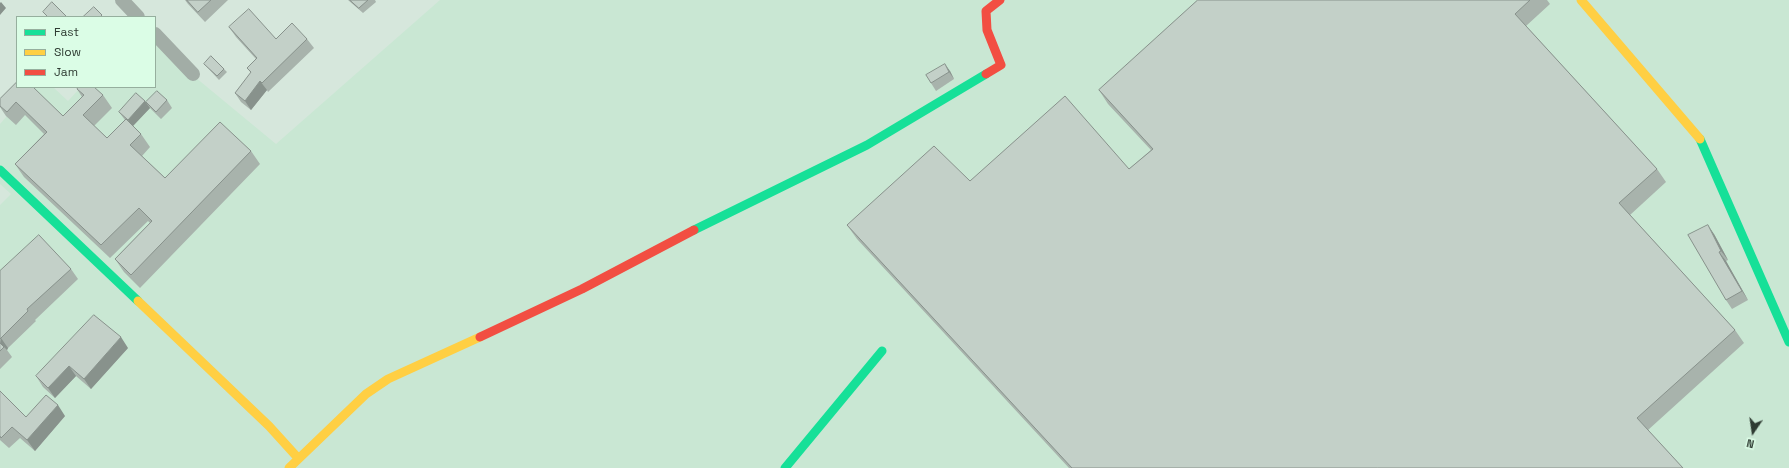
<!DOCTYPE html>
<html>
<head>
<meta charset="utf-8">
<style>
	body { margin:0 }
	#map { position:relative; width:1789px; height:468px; overflow:hidden; background:#d6e7dc; font-family:"Space Grotesk",sans-serif }
	canvas { display:block }
	.legend { position:absolute; left:16px; top:16px; width:140px; height:72px; box-sizing:border-box; background:#dbfde6; border:1px solid #96af9e; margin:0; padding:5px 7px; list-style:none; font-size:12px; color:#2e3b32 }
	.legend li { display:flex; align-items:center; gap:8px; height:20px }
	.legend b { width:20px; border:1px solid #96af9e }
	.north { position:absolute; left:1733px; top:412px; width:40px; height:40px; -webkit-text-stroke:3px #dbfde6; paint-order:stroke; rotate:193deg; font-size:11px; font-weight:700; line-height:16px; text-align:center; color:#2e3b32 }
	.north::after { content:''; display:block; margin:auto; width:14px; height:18px; background:#2e3b32; clip-path:polygon(50% 0,100% 100%,50% 72%,0 100%) }
</style>
</head>
<body>
<div id="map">
<canvas width="1789" height="468"></canvas>
<ul class="legend">
<li><b style="height:5px;background:#16e098"></b>Fast</li>
<li><b style="height:5px;background:#ffcf43"></b>Slow</li>
<li><b style="height:5px;background:#f24e42"></b>Jam</li>
</ul>
<div class="north">N</div>
</div>
<script>
const g = document.querySelector('canvas').getContext('2d');
g.lineJoin = 'round';
function paint(path, color) { g.fillStyle = color; g.fill(path, 'evenodd'); }
function stroke(path, color, width, dash) { g.strokeStyle = color; g.lineWidth = width; g.lineCap = dash ? 'butt' : 'round'; g.setLineDash(dash || []); g.stroke(path); }
paint(new Path2D(`
	M440 0H1789V468H0V205L11 194 0 184V124L32 87H53L68 101 81 87H155V44L276 144Z`), '#c9e7d3');
stroke(new Path2D(`
	M122 0 138 17
	M155 34 193 74`), '#a2ada6', 14);
stroke(new Path2D(`
	M1700 139 1789 342
	M0 170 138 301
	M694 230 867 145 986 74
	M785 468 882 351`), '#16e098', 9);
stroke(new Path2D(`
	M1581 0 1700 139
	M138 301 269 426 298 458
	M289 468 366 394 388 379 480 337`), '#ffcf43', 9);
stroke(new Path2D(`
	M986 74 1001 65 987 30 986 11 1000 0
	M480 337 582 289 694 230`), '#f24e42', 9);
paint(new Path2D(`
	M185 0H228L205 22 188 4Z
	M348 0H375L376 2 363 13Z
	M1198 0H1547L1550 4 1526 26 1657 169 1666 182 1630 215 1735 330 1744 343 1648 430 1683 468H1069L857 239 847 225 970 181 1129 169 1151 150 1108 104 1099 90Z
	M229 27 276 39H307L314 48 268 92 267 90 251 110 241 102 235 93 251 73 247 68 256 59 236 37Z
	M204 64 224 69 227 72 219 80 207 67Z
	M950 71 954 79 936 91 931 83Z
	M17 82 63 116 82 97 77 89 103 95 112 108 94 126 107 138 125 120 119 112 146 102 167 100 172 108 161 119 150 108 133 126 141 134 150 147 142 156 165 178 251 151 260 164 140 288 124 272 115 259 150 223 148 221 110 258 24 177 15 164 44 134 25 115 16 125 6 116 0 107V99Z
	M1714 234 1728 260 1726 261 1748 300 1732 309 1726 300Z
	M71 269 78 279 35 320 36 321 8 348 7 350 12 357 0 369V271Z
	M128 348 91 389 76 376 55 398 43 387 36 376Z
	M0 391 26 417 65 416 35 451 20 438 9 448 0 440Z`), '#a8b3ac');
paint(new Path2D(`
	M1 2 6 8 0 15V3Z
	M945 64 950 71 954 79 949 72Z
	M260 81 267 90 251 110 245 101Z
	M145 101 150 108 132 127 128 120Z
	M1708 225 1714 234 1728 260 1721 251Z
	M1719 252 1726 261 1748 300 1742 291Z
	M121 337 128 348 91 389 84 379Z
	M1 338 8 348 7 350 4 347 0 344Z
	M69 366 76 376 55 398 48 388Z
	M58 405 65 416 35 451 27 440Z`), '#88928c');
const building = new Path2D(`
	M187 0H211L198 12Z
	M350 0H368L359 8Z
	M1198 0H1530L1515 14 1657 169 1619 203 1735 330 1637 418 1683 468H1072L847 225 934 146 970 181 1065 96 1129 169 1153 149 1099 90Z
	M52 2 67 17H48L43 12Z
	M94 7 102 15 100 17H83Z
	M249 9 276 39 292 23 307 39 262 83 260 81 245 101 235 93 251 72 247 68 257 58 229 27Z
	M211 56 224 69 217 76 204 64Z
	M945 64 949 72 931 83 926 75Z
	M17 82V87H33L63 116 84 95 77 89 78 87H94L103 95 83 115 107 138 126 119 141 134 130 145 165 178 220 122 251 151 131 275 115 259 152 221 139 208 101 245 15 164 47 132 16 102 7 112 0 106V99Z
	M157 91 167 100 156 112 146 102Z
	M136 93 145 101 128 120 119 112Z
	M1708 225 1721 251 1719 252 1742 291 1726 300 1688 235Z
	M39 235 71 269 27 309 28 311 0 339V271Z
	M94 315 121 337 84 379 69 366 48 388 36 376Z
	M0 343 4 347 0 351Z
	M0 391 26 417 46 395 58 405 27 440 12 427 1 438 0 436Z`);
paint(building, '#c3d0c8');
stroke(building, '#88928c', 1);
</script>
</body>
</html>
